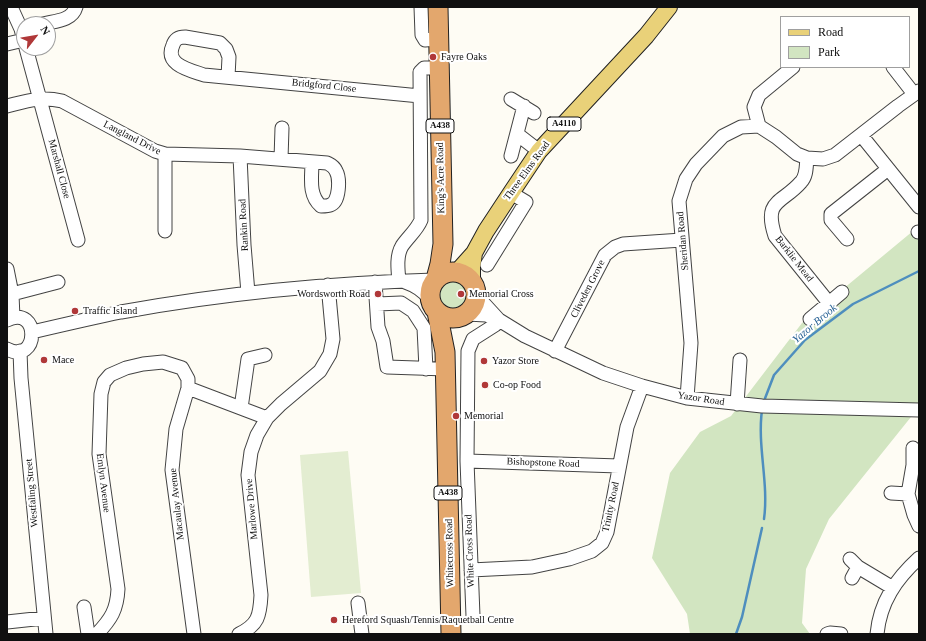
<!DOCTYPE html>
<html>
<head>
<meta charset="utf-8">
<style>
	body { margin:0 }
	#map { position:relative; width:926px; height:641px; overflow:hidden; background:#fefcf4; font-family:"Times New Roman",serif }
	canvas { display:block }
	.frame { position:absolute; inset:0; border:8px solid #101010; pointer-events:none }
	.legend { position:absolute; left:780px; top:16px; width:130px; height:52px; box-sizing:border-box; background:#fff; border:1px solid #9f9f9f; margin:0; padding:5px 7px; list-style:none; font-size:12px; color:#101010 }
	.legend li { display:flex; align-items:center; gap:8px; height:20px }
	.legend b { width:20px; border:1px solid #9f9f9f }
	.north { position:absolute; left:16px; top:16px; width:40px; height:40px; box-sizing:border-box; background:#fff; border:1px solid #9f9f9f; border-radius:50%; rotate:59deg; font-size:11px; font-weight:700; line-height:16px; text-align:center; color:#101010 }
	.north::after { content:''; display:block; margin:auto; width:14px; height:18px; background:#b03839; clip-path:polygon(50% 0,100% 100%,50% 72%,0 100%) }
</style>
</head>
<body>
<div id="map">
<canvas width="926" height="641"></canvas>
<div class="frame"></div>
<ul class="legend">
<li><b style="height:5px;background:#e9d179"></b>Road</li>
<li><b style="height:11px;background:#d2e5c1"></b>Park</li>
</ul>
<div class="north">N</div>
</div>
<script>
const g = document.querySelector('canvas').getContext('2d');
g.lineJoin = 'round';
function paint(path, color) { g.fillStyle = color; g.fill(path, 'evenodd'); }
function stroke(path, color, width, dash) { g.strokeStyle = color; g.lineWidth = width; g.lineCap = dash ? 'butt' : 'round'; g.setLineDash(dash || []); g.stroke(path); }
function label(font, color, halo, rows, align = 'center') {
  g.font = font + ' "Times New Roman",serif'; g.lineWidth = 4; g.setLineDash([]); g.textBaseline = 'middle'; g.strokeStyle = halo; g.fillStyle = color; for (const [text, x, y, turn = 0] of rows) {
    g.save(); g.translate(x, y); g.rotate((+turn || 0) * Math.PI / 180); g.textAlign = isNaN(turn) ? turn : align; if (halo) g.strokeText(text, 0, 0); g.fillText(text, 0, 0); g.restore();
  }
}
paint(new Path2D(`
	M919 226V407L829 519 806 569 802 623 810 634H690L687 614 652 558 670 473 700 432 731 416 802 323Z
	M449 277C454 277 456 277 460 280 481 296 463 326 442 307 431 297 436 282 449 277Z`), '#d2e5c1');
paint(new Path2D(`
	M348 451 361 593 311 597 300 455Z`), '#e3edd1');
stroke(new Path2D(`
	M764 401 774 375 805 340 853 304 919 271
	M762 410C757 446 769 483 764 519
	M736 634 742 617 762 528`), '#4e8ebe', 2.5);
const minor = new Path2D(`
	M11 7 21 29 24 41
	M421 7 422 35 425 40 438 39
	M43 24C55 21 72 21 76 7
	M7 44 24 40
	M26 48 78 240
	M893 67 914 94
	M228 77 229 57 226 49 220 43 185 37C179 37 175 39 173 45 164 65 190 70 204 75L420 96
	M511 99 534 113
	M7 106C27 101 41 96 62 101L155 151 165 154 240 156 327 163C331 165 334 166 336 171 340 178 340 202 330 205 328 206 323 206 321 206 308 195 312 177 312 162
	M759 126 754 107 759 95 793 67
	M517 134 539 151
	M861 135 919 207
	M165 154V231
	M240 156 244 245 248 293
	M511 156 524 106
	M807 158C806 166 807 176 801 182 782 204 763 199 775 236L829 303 842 292
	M281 159 282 128
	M918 232H919
	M847 239 831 220V214L888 169
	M487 265 526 202 511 193
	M7 269 12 294 13 318
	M399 281C398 270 396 256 402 246 408 237 417 230 421 220L420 72 424 68H439
	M375 282 378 327 383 341 387 367 446 369
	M405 282C416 286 422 290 430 299
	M12 294 58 282
	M476 295 498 319
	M377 304 401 303 413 311 424 328 426 369
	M467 314 486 315 499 320 525 336 603 373 642 386 687 398 762 406 919 410
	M810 319 829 303
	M7 320C41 304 39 366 7 349
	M32 332C62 325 92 318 121 312 225 293 330 283 435 280
	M20 351 21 378 46 634
	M555 351 605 255 615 247 623 244 682 240
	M687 398 691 343 679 201 686 179 696 164 723 136 741 127 759 126 776 137 797 154 807 158 823 159 835 155 898 106 919 91
	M737 404 740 360
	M241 408 248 359 265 355
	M913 448V465L908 494 914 515 919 526
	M467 461 619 466
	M891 493 908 494
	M850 559 858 567 893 588
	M471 570 532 567 569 559 592 551 602 543 607 532 627 427 642 386
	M852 578 858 567
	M358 603 362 634
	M84 607 88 634
	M473 616 467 461 468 351 473 339 495 325 499 320
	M7 622 44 618
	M97 634C111 619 117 610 118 589L99 454 101 394 104 382 110 375 126 368 143 364 163 362 182 368 188 379V388
	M194 634 172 470 176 429 188 388 267 418
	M239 634C258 625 260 616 261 595L248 475 251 452 257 435 267 418 281 404 320 371 330 354 333 339 328 285
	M827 634 830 633 841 634
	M877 634C880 602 896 579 919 558`);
const major = new Path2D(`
	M457 272 474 253 486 231 511 193 539 151 646 36 669 7
	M472 283V267L474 253`);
const highway = new Path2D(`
	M430 295a23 23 0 1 1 46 0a23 23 0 1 1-46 0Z
	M436 279 440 264 443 244 438 7
	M437 312 445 352 451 634`);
stroke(minor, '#434343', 15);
stroke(major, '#212121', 18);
stroke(highway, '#212121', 21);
stroke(minor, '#fff', 13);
stroke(major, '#e9d179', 16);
stroke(highway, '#e3a76d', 19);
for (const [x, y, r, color] of [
	[433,57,4,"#b03839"],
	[378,294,4,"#b03839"],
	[461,294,4,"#b03839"],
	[75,311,4,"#b03839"],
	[44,360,4,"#b03839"],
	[484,361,4,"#b03839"],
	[485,385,4,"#b03839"],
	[456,416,4,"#b03839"],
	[334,620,4,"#b03839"]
]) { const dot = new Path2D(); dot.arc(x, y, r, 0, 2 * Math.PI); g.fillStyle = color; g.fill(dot); stroke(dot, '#fff', 1.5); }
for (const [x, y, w] of [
	[564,124,34],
	[440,126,28],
	[448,493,28]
]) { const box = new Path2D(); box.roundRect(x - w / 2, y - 7, w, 14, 3); g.fillStyle = '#fff'; g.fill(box); stroke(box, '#101010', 1); }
label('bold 9px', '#101010', null, [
	["A4110",564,124],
	["A438",440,126],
	["A438",448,493]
]);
label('10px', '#101010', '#fff', [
	["Fayre Oaks",441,57],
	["Wordsworth Road",370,294,"right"],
	["Memorial Cross",469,294],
	["Traffic Island",83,311],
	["Mace",52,360],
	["Yazor Store",492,361],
	["Co-op Food",493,385],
	["Memorial",464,416],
	["Hereford Squash/Tennis/Raquetball Centre",342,620]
], 'left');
label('10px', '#101010', '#fff', [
	["Bridgford Close",324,86,6],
	["Langland Drive",132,138,27],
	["Marshall Close",59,169,75],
	["Three Elms Road",527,171,-54],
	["King's Acre Road",441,178,-91],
	["Rankin Road",244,225,-93],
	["Sheridan Road",683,241,-95],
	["Barklie Mead",794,259,52],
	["Cliveden Grove",588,289,-63],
	["Yazor Road",701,399,9],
	["Bishopstone Road",543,463,2],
	["Emlyn Avenue",103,483,83],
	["Westfaling Street",32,493,-95],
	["Macaulay Avenue",177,504,-96],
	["Trinity Road",611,507,-78],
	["Marlowe Drive",252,509,-95],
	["White Cross Road",470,551,-92],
	["Whitecross Road",450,553,-91]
]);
label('italic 11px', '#276194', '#fff', [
	["Yazor Brook",815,324,-40]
]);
</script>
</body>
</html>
